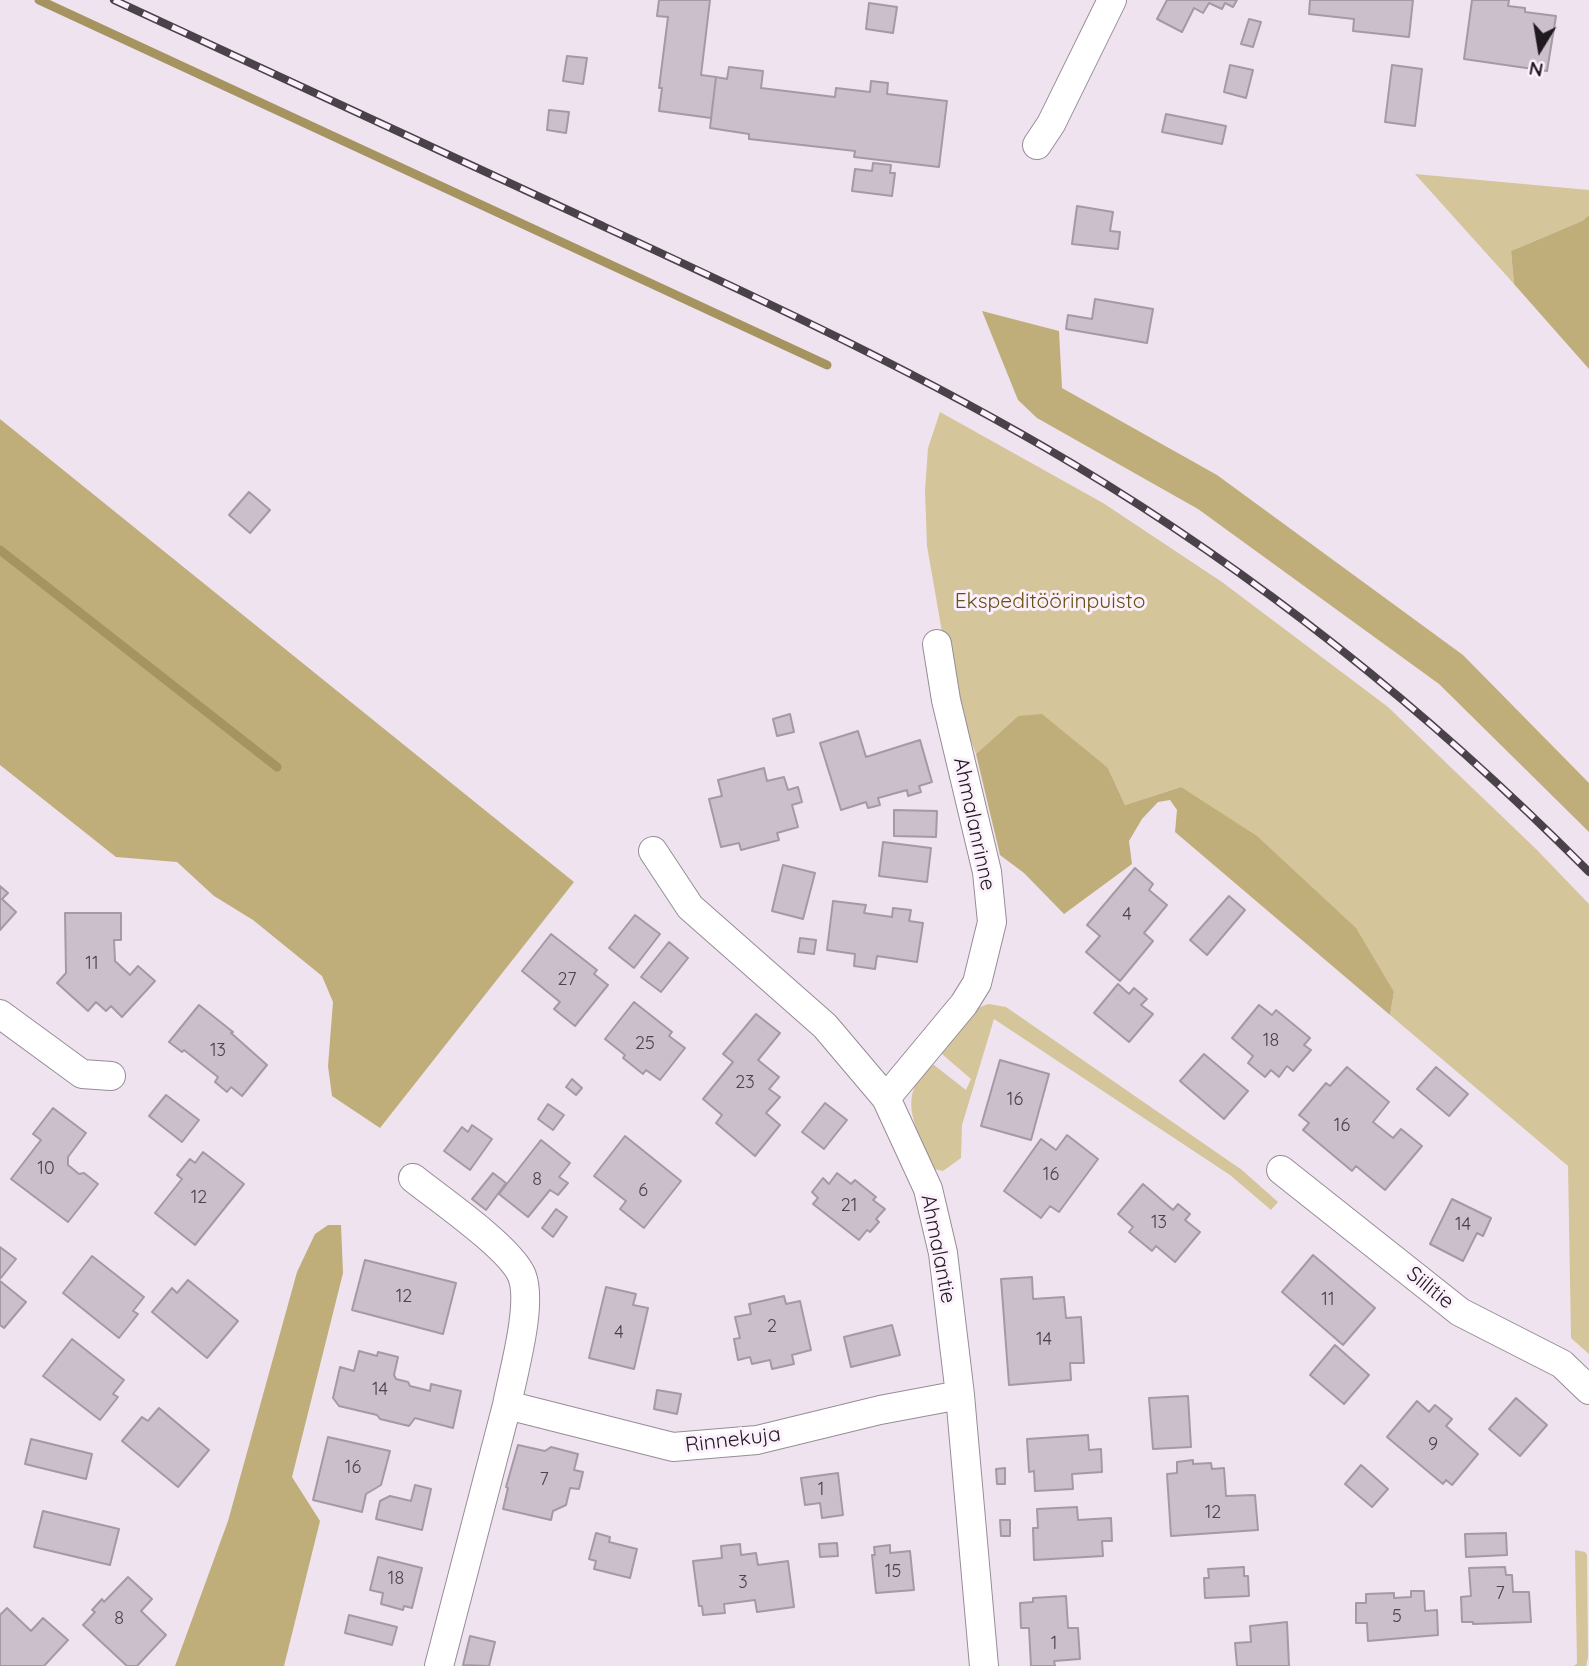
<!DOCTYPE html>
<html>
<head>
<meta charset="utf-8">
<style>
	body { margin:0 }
	#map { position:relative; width:1589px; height:1666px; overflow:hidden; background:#efe3f0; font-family:Quicksand,sans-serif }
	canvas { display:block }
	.north { position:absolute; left:1505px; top:14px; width:70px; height:70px; -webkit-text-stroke:5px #fdf0fd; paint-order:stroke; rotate:191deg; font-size:19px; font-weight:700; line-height:28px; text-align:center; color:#1f1a1f }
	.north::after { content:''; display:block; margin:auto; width:24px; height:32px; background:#1f1a1f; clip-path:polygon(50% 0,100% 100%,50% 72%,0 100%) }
</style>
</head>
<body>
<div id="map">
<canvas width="1589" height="1666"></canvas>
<div class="north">N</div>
</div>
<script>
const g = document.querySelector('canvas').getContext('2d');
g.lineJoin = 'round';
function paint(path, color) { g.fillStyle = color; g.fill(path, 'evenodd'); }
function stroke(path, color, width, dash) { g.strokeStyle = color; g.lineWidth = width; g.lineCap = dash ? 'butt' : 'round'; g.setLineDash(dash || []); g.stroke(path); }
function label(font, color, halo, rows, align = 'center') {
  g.font = font + ' Quicksand,sans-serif'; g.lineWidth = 6; g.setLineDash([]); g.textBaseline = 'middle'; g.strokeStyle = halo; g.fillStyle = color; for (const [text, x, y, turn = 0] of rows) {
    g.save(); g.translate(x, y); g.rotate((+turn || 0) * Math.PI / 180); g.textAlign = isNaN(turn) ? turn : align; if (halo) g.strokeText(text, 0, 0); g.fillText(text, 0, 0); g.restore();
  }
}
paint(new Path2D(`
	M1415 174 1589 190V215L1582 221 1511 251 1514 284Z
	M940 412 1103 503 1222 582 1388 707 1536 849 1589 904V1354L1571 1338 1568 1166 1390 1015 1394 992 1181 787 1125 805 1108 768 1018 716 976 754 953 695 927 546 925 491 928 448Z
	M989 1004 1006 1007 1242 1170 1278 1202 1271 1210 1230 1175 994 1019 962 1125 961 1158 943 1171 934 1169C928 1162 926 1152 922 1144 909 1110 905 1097 926 1066L934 1065 966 1090 971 1079 942 1054 941 1048C954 1033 968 1008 989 1004Z
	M1575 1550 1585 1552 1587 1555 1588 1657 1586 1666H1573L1577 1664Z`), '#d5c59a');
paint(new Path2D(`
	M1589 215V369L1514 284 1511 251 1582 221Z
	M982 311 1059 331 1062 388 1217 475 1463 655 1589 783V832L1439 684 1198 509 1037 418 1018 400Z
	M0 419 574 882 380 1128 332 1096 328 1066 333 1002 322 976 253 920 214 896 177 862 116 857 0 765Z
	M1042 714 1108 768 1125 805 1181 787 1257 836 1356 928 1394 992 1390 1015 1175 832 1177 810 1170 800 1158 802 1142 819 1129 841 1132 864 1064 914 1024 873 1000 855 976 754 1018 716Z
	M328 1225H341L343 1273 292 1477 320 1521 284 1666H175L228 1521 297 1272 315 1234Z`), '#c0ae7a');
stroke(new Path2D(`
	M39 0 827 365
	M0 550 277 767`), '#a59360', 9);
const building = new Path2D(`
	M659 0H710L701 75 716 77 711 118 659 111 662 88H659L668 17 657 16Z
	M1167 0H1237L1233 7 1225 3 1222 9 1209 3 1203 13 1194 8 1182 32 1157 19Z
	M1310 0H1413L1409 37 1353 31 1354 19 1309 14Z
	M1472 0H1509L1508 6 1525 8V12L1556 16 1547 71 1464 59Z
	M869 3 897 7 893 33 866 29Z
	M1249 19 1261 22 1253 47 1241 44Z
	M567 56 587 58 583 84 563 81Z
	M1230 65 1253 70 1246 98 1224 92Z
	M1392 65 1422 69 1415 126 1385 122Z
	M729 67 763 71 761 88 835 97 836 88 870 92 871 81 888 83 887 94 947 101 939 167 854 157 855 151 749 139V134L710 128 716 77 727 79Z
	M549 110 569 112 566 133 547 130Z
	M1166 114 1226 126 1222 144 1162 132Z
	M873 163 891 165 890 173H895L892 196 852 191 855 169 872 171Z
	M1077 206 1113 212 1110 231 1120 232 1118 249 1072 244Z
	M1095 299 1153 309 1147 343 1066 329 1068 315 1092 319Z
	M249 492 270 510 250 533 229 515Z
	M790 714 794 732 777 736 773 719Z
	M858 731 866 757 920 740 932 782 919 786 921 792 908 796 907 790 878 798 880 805 868 808 866 802 841 810 820 743Z
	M764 768 767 781 784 777 788 790 798 787 802 802 792 805 798 827 777 833 779 840 741 850 739 843 721 847 709 799 722 796 718 780Z
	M894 810 937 811 936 837 894 836Z
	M883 842 931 848 927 882 879 876Z
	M783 865 815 873 803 919 772 911Z
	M1135 868 1153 884 1149 890 1167 905 1144 933 1153 941 1120 981 1086 952 1100 936 1087 925Z
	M0 886 8 893 2 899 16 912 0 930Z
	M1229 896 1245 910 1207 955 1190 940Z
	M833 901 866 905 864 913 892 917 893 908 911 910 909 921 923 923 917 962 877 956 875 969 854 966 855 954 827 950Z
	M65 913H121V940H114L115 961 130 975 138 966 155 981 122 1017 111 1006 106 1011 96 1002 88 1011 57 983 66 973Z
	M635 915 660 934 634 968 609 948Z
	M551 934 597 970 594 974 608 985 575 1026 554 1009 560 1002 522 971Z
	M800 938 816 940 814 954 798 952Z
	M669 942 688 958 661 992 641 977Z
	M1118 984 1129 994 1134 988 1147 999 1141 1005 1153 1014 1129 1042 1094 1013Z
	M634 1002 672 1032 669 1036 685 1048 660 1080 646 1070 643 1074 623 1058 625 1055 605 1039Z
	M199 1005 233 1032 231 1033 267 1065 242 1096 231 1087 227 1092 215 1082 218 1077 184 1050 182 1052 169 1042Z
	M1259 1005 1272 1015 1276 1010 1310 1038 1304 1045 1311 1050 1293 1071 1287 1066 1279 1077 1271 1070 1265 1077 1248 1063 1253 1056 1232 1038Z
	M756 1014 780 1033 758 1060 779 1077 769 1089 780 1097 766 1113 780 1125 755 1156 716 1123 722 1115 703 1099 733 1062 723 1054Z
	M1204 1054 1248 1091 1224 1119 1180 1081Z
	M1000 1060 1049 1074 1031 1140 981 1126Z
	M1347 1067 1389 1102 1373 1122 1393 1138 1401 1129 1422 1146 1385 1190 1356 1166 1352 1171 1303 1130 1309 1123 1299 1115 1326 1083 1330 1086Z
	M1436 1067 1468 1094 1449 1116 1417 1089Z
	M572 1079 582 1088 576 1095 566 1087Z
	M166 1095 199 1120 182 1142 149 1116Z
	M825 1103 847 1120 824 1149 802 1132Z
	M548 1104 564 1115 553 1130 538 1119Z
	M53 1108 86 1133 68 1157V1165L79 1174 84 1173 98 1184 68 1222 11 1179 41 1140 33 1134Z
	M472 1125 492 1139 470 1170 444 1151 462 1127 468 1132Z
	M1067 1135 1098 1159 1059 1212 1050 1206 1041 1218 1004 1191 1041 1139 1056 1150Z
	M625 1136 681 1181 644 1228 620 1209 626 1201 594 1176Z
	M541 1140 570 1163 559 1177 568 1183 558 1195 550 1190 528 1217 499 1194Z
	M203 1152 244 1184 195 1245 155 1213 182 1179 177 1175 190 1159 195 1163Z
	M493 1173 506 1183 486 1210 472 1199Z
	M837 1173 851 1184 855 1180 876 1197 873 1200 885 1209 876 1219 879 1222 870 1232 867 1230 859 1240 813 1204 818 1198 812 1192 823 1178 829 1184Z
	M1143 1184 1173 1210 1178 1204 1190 1214 1185 1220 1200 1232 1175 1262 1156 1246 1152 1251 1129 1232 1133 1227 1118 1214Z
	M1452 1199 1491 1218 1483 1236 1477 1233 1463 1261 1430 1244Z
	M556 1209 567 1217 553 1237 542 1228Z
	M0 1247 16 1259 0 1279Z
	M1313 1255 1375 1308 1343 1345 1282 1292Z
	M92 1256 144 1297 133 1311 138 1314 119 1338 63 1293Z
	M365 1260 456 1283 443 1334 352 1310Z
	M1032 1277 1033 1299 1064 1297 1066 1318 1081 1317 1084 1363H1070L1071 1380 1009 1385 1001 1279Z
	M188 1280 238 1321 207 1358 152 1312 172 1288 177 1293Z
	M0 1281 26 1302 4 1328 0 1325Z
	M606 1287 636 1294 633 1305 648 1308 634 1369 589 1358Z
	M784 1296 786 1304 800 1301 811 1350 792 1355 794 1364 772 1369 770 1360 752 1364 750 1357 738 1360 734 1339 740 1338 735 1317 751 1314 749 1304Z
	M892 1325 900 1355 851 1367 844 1337Z
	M72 1339 124 1380 113 1394 118 1397 100 1420 43 1376Z
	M1335 1345 1369 1375 1344 1404 1310 1375Z
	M359 1351 377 1356 378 1352 398 1357 394 1375 396 1379 408 1382 410 1386 430 1391 431 1384 461 1391 453 1428 415 1418 409 1426 380 1419 377 1415 339 1406 333 1398 340 1367 354 1371Z
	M657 1390 681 1394 677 1414 654 1409Z
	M1188 1396 1191 1447 1153 1449 1149 1398Z
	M1516 1398 1547 1425 1520 1456 1489 1429Z
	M1417 1401 1429 1412 1435 1405 1452 1419 1446 1426 1478 1454 1452 1485 1446 1480 1443 1484 1387 1437Z
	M159 1408 209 1450 178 1487 122 1441 142 1417 148 1421Z
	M1088 1435 1089 1450 1101 1449 1102 1472 1072 1474 1073 1489 1035 1491 1034 1471 1029 1472 1027 1439Z
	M328 1437 390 1451 381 1485 366 1494 362 1512 313 1500Z
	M31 1439 92 1454 86 1479 25 1464Z
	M518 1445 545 1451 551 1447 578 1454 574 1470 583 1472 579 1489 570 1488 566 1505 553 1511 551 1520 503 1509 508 1488 506 1487Z
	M1193 1460V1464L1211 1463 1212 1469 1224 1468 1226 1496 1255 1495 1258 1530 1171 1536 1167 1474 1177 1473V1462Z
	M1361 1465 1388 1489 1372 1507 1345 1484Z
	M1005 1468V1484H997L996 1469Z
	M838 1473 843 1515 822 1518 820 1503 805 1505 801 1478Z
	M415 1485 431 1489 422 1530 376 1519 380 1501 390 1496 411 1501Z
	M1077 1507 1078 1520 1111 1518 1112 1541H1102L1103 1556 1034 1560 1033 1528H1038L1037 1509Z
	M43 1511 119 1529 110 1565 34 1547Z
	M1000 1520H1010V1536H1001Z
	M596 1533 610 1537 609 1542 637 1549 630 1578 594 1569 596 1561 589 1559Z
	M1506 1533 1507 1555 1466 1557 1465 1534Z
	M837 1543 838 1556 820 1557 819 1544Z
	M740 1544 741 1555 756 1553 758 1565 788 1561 794 1607 757 1612 755 1600 724 1604 725 1613 703 1615 702 1606H699L693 1561 722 1558 721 1546Z
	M890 1545V1553L910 1551 914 1590 876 1593 872 1555H875L874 1547Z
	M378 1557 422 1568 412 1608 404 1606 403 1610 381 1604 383 1593 370 1590Z
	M1244 1567V1576H1248L1249 1596 1205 1598 1204 1578H1209L1208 1569Z
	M1505 1567 1506 1575H1512L1513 1592H1529L1531 1622 1473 1624V1622H1462L1461 1597 1471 1596 1469 1568Z
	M128 1577 152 1599 141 1611 166 1635 137 1666H127L83 1625 95 1612 92 1610 102 1599 104 1602Z
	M1411 1591H1424L1425 1611 1437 1610 1438 1635 1368 1641 1367 1623H1356V1603H1366V1594L1394 1593V1598L1411 1597Z
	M1066 1596 1068 1628H1078L1080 1659 1054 1661 1055 1666H1031L1029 1628H1021L1020 1603 1033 1602V1598Z
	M7 1608 31 1631 43 1618 68 1640 44 1666H0V1615Z
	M349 1615 397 1627 392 1645 345 1633Z
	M1287 1622 1289 1666H1237L1235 1643 1251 1642 1250 1626Z
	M470 1636 495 1642 489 1666 463 1665Z`);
paint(building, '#cbbfcb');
stroke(building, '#a499a5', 2);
const minor = new Path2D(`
	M1037 145 1051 124 1112 0
	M653 851 690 907 825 1026 886 1098 928 1189 943 1253 960 1395 984 1666
	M0 1014 82 1074 111 1076
	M886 1098 964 1004 977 983 992 922 987 872 946 700 937 644
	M1281 1170 1460 1312 1562 1364 1589 1390
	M413 1178C439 1199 511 1248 522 1276 533 1305 513 1373 507 1405L673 1447 757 1440 880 1410 960 1395
	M439 1666 507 1405`);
stroke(minor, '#978c98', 30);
stroke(minor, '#fff', 28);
const rail = new Path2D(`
	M114 0C274 74 434 148 594 222 756 297 919 372 1073 464 1262 577 1434 716 1589 872`);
stroke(rail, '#494349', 8);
stroke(rail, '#fdf0fd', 5, [16]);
label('18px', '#4a434a', null, [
	["4",1127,915],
	["11",92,964],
	["27",567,980],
	["18",1271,1041],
	["25",645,1044],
	["13",218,1051],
	["23",745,1083],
	["16",1015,1100],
	["16",1342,1126],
	["10",46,1169],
	["16",1051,1175],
	["8",537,1180],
	["6",643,1191],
	["12",199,1198],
	["21",849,1206],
	["13",1159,1223],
	["14",1463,1225],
	["12",404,1297],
	["11",1328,1300],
	["2",772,1327],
	["4",619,1333],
	["14",1044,1340],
	["14",380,1390],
	["9",1433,1445],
	["16",353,1468],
	["7",544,1480],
	["1",821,1490],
	["12",1213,1513],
	["15",893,1572],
	["18",396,1579],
	["3",743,1583],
	["7",1500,1594],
	["5",1397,1617],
	["8",119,1619],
	["1",1054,1644]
]);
label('21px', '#645113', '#fdf0fd', [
	["Ekspeditöörinpuisto",1050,602]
]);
label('21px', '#1f1a1f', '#fdf0fd', [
	["Ahmalanrinne",974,824,78],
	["Ahmalantie",938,1249,79],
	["Siilitie",1430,1288,39],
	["Rinnekuja",733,1440,-7]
]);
</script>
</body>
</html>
